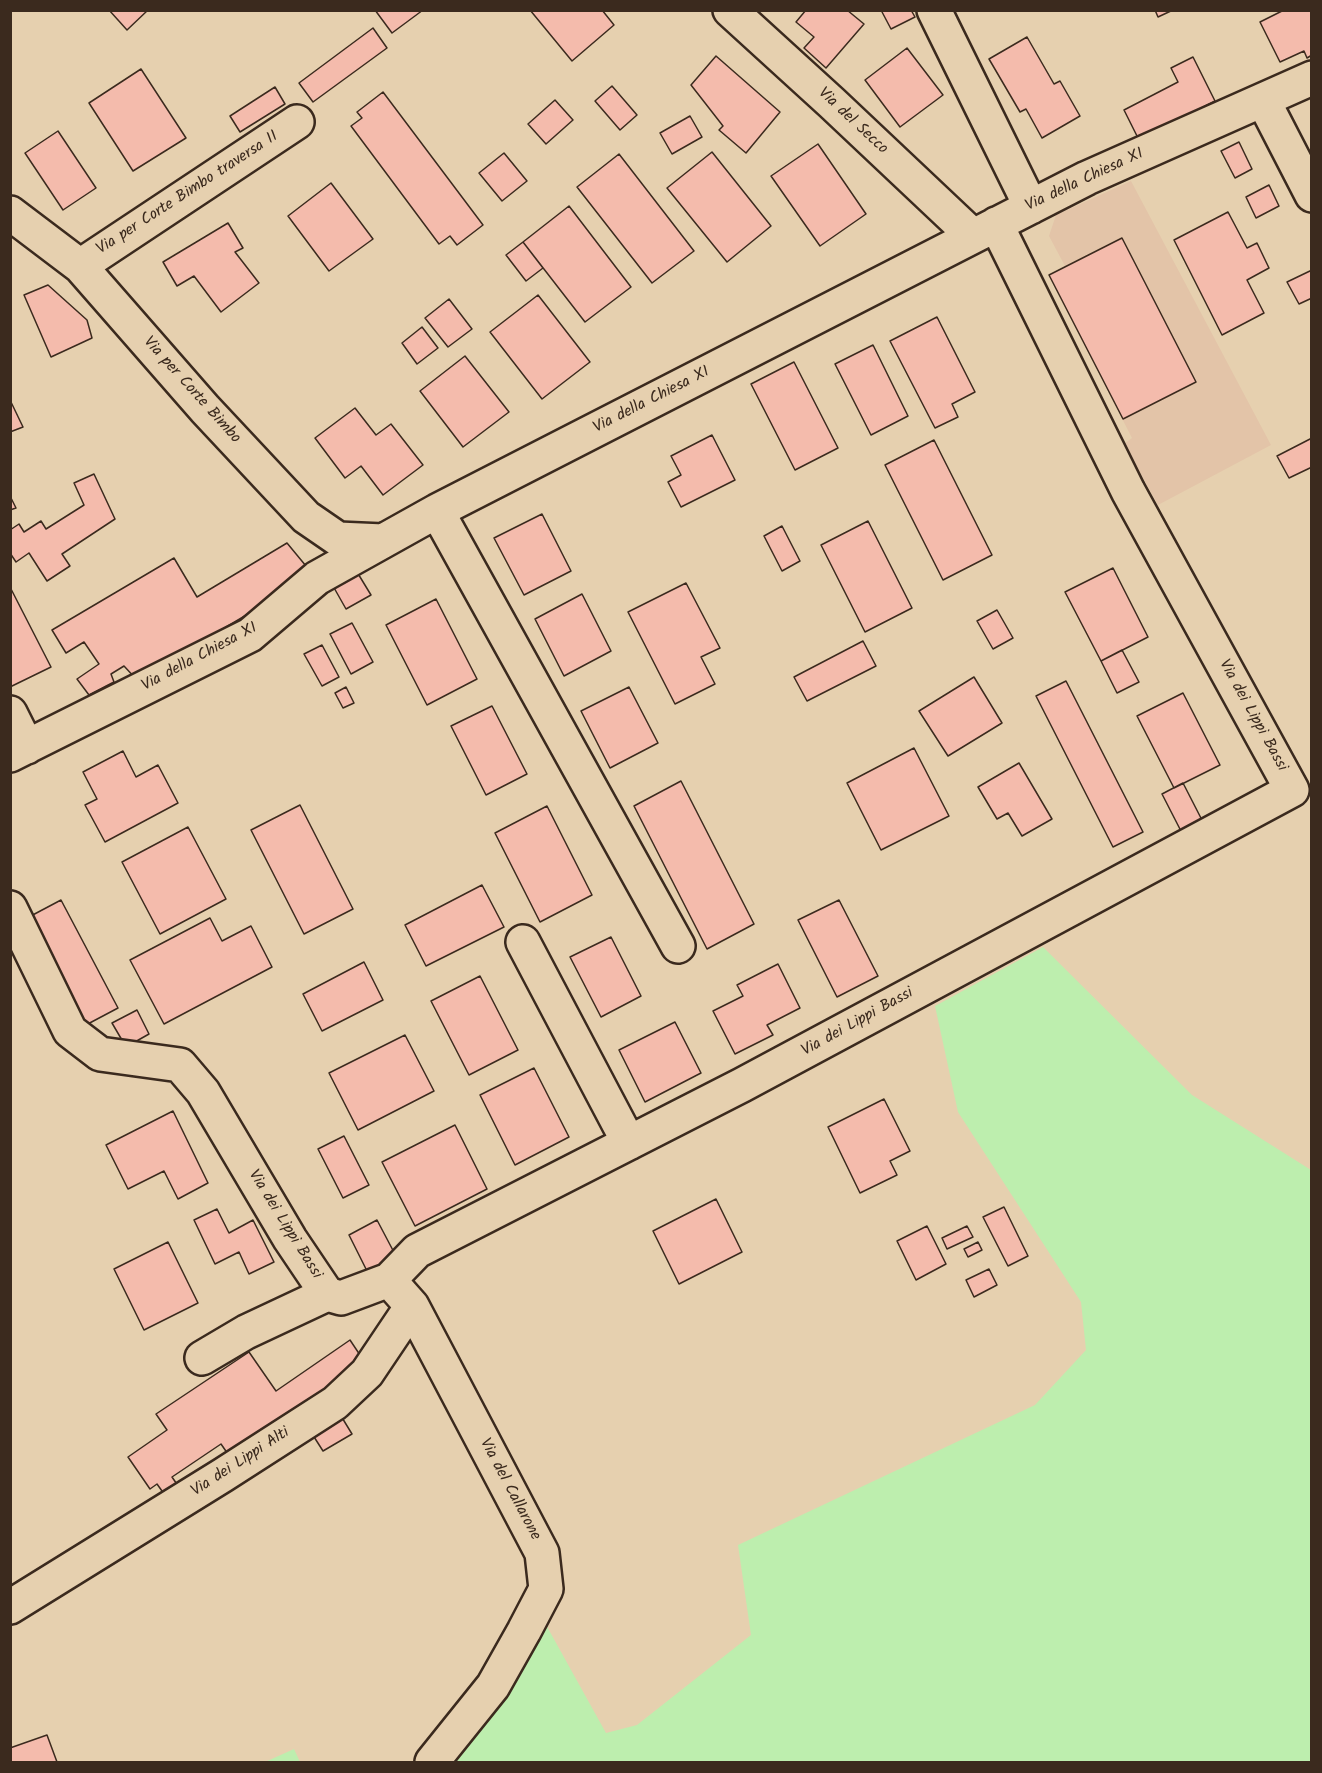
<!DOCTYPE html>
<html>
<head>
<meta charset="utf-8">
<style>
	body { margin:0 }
	#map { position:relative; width:1322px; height:1773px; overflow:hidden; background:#e6d0af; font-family:Kalam,sans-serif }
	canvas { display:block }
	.frame { position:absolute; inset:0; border:12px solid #3b2a1e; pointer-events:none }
</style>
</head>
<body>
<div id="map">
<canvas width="1322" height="1773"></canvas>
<div class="frame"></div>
</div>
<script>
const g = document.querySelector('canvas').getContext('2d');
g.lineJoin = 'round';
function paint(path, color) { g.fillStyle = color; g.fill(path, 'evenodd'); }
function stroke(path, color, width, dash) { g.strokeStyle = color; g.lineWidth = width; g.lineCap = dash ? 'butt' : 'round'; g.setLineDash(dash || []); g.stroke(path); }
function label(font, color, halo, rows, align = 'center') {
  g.font = font + ' Kalam,sans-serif'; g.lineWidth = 5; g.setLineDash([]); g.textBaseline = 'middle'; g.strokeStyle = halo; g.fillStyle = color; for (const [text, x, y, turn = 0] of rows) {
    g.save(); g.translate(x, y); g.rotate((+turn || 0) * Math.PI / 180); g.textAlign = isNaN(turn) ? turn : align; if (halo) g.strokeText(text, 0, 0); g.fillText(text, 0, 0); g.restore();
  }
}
paint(new Path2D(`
	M1131 181 1271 445 1158 505 1124 444 1132 438 1049 275 1065 266 1049 236 1056 215Z`), '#e3c4a8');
paint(new Path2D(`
	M1043 947 1192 1095 1311 1170V1762H450L545 1623 606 1733 637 1725 751 1635 738 1545 1035 1405 1086 1350 1081 1302 958 1112 935 1006Z
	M294 1749 300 1762H265Z`), '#bdeeae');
const building = new Path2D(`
	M109 10H148L127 30Z
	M375 10H423L392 33Z
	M530 10H602L614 25 572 61Z
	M806 10H847L864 24 826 68 804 48 814 37 796 22Z
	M881 10H911L915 17 891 29Z
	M1155 10H1173L1158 17Z
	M1284 10H1312V55L1307 58 1304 51 1280 62 1260 22Z
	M373 28 387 48 313 102 299 83Z
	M1027 37 1054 84 1060 81 1080 116 1042 138 1026 109 1020 112 989 59Z
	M907 48 943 95 900 127 865 80Z
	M716 56 780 112 746 153 719 130 723 126 691 85Z
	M1193 57 1215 101 1139 140 1124 110 1178 82 1171 68Z
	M141 69 186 138 133 171 89 103Z
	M612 86 637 115 620 130 595 101Z
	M275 87 285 104 240 132 230 116Z
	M383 92 483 225 457 245 450 236 439 244 351 126 362 118 357 112Z
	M555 100 573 120 546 144 528 124Z
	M690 116 702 137 672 154 660 133Z
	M58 131 96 188 63 210 25 153Z
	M1239 142 1252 169 1235 178 1221 151Z
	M818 144 866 214 820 246 771 176Z
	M712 152 771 226 727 262 667 188Z
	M504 153 527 181 502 201 479 173Z
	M619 154 694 251 652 283 577 187Z
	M331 183 373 239 329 271 288 216Z
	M1269 185 1279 206 1256 218 1246 197Z
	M569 206 631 287 585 322 523 242Z
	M1228 212 1247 248 1257 243 1269 268 1247 280 1264 313 1222 335 1174 240Z
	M228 223 243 248 235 252 259 283 221 312 194 276 177 286 163 262Z
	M1122 238 1196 382 1123 419 1049 275Z
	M523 242 543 268 526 281 506 255Z
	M1312 270V298L1299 304 1287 282Z
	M48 285 87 320 92 338 51 357 24 295Z
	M538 295 590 362 542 399 490 332Z
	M449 299 472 329 448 347 425 318Z
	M937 317 975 392 952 404 958 417 935 428 890 341Z
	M422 327 438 348 417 364 402 343Z
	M873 345 908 416 871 435 835 364Z
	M465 356 509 412 463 447 420 391Z
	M794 362 838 448 795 470 751 384Z
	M10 400 23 427 10 432Z
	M355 408 376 435 391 424 423 465 383 495 361 466 345 478 315 438Z
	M712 435 735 480 681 507 668 482 681 475 671 456Z
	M1312 438V467L1289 478 1277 456Z
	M934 440 992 555 943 580 885 465Z
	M94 474 115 519 62 554 70 566 47 581 29 553 16 562 10 553V530L19 524 24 532 41 521 46 529 84 505 74 483Z
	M10 496 16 508 10 510Z
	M542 514 571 571 524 595 494 538Z
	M868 521 912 608 865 632 821 545Z
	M782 526 800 561 782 571 764 536Z
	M287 543 306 566 275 598 137 680 124 666 111 674 114 682 89 695 77 679 99 664 84 642 66 653 52 630 174 558 197 597Z
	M1113 568 1148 637 1101 661 1065 592Z
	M357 572 371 595 346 609 333 586Z
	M686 583 720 648 701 657 715 684 675 704 628 612Z
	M10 587 51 667 10 687Z
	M582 594 611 651 564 676 535 619Z
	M436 599 477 679 427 705 386 625Z
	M997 610 1013 638 993 649 977 621Z
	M352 623 373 662 351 674 330 634Z
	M863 641 876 666 807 701 794 677Z
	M322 645 339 677 322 686 304 654Z
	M1122 650 1139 682 1117 693 1101 661Z
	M974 677 1002 723 948 756 919 711Z
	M1066 681 1143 832 1113 847 1036 696Z
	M346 687 354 703 343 708 335 693Z
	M629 687 658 743 610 768 581 711Z
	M1183 693 1220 765 1174 788 1137 716Z
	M492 706 527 774 486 795 451 726Z
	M914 748 949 816 881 850 847 783Z
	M123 751 136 777 158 765 178 803 105 842 85 805 97 799 83 772Z
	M1019 763 1052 819 1022 836 1008 813 997 819 978 787Z
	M681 781 754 924 707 949 634 806Z
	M1183 783 1204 824 1183 835 1162 794Z
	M300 805 353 909 304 934 251 830Z
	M547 806 592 895 540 922 495 833Z
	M188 827 226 899 160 934 122 862Z
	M482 885 504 927 426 966 405 925Z
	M61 900 118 1008 84 1026 27 918Z
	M839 900 878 976 837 997 798 920Z
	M210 918 222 941 251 926 272 967 164 1024 130 960Z
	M611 937 641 996 601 1017 570 957Z
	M364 962 383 1000 322 1031 303 994Z
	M778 964 800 1008 767 1025 773 1035 735 1054 713 1011 743 996 737 985Z
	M480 976 518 1050 469 1075 431 1001Z
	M137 1010 149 1034 126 1047 112 1023Z
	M675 1022 701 1073 645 1102 619 1050Z
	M405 1035 434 1091 358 1130 329 1073Z
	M534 1068 569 1137 515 1165 480 1095Z
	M884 1099 910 1151 890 1161 897 1175 860 1193 828 1127Z
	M173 1111 208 1183 178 1199 164 1171 128 1189 106 1145Z
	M455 1125 487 1189 415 1226 382 1162Z
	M344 1136 369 1185 343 1198 318 1149Z
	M716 1199 742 1252 679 1284 653 1231Z
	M1004 1207 1028 1256 1008 1266 983 1217Z
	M217 1209 229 1233 253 1220 274 1262 249 1274 239 1252 215 1264 194 1220Z
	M377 1220 397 1258 368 1273 349 1235Z
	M927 1226 946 1264 916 1280 897 1241Z
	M967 1226 973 1237 947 1249 942 1238Z
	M168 1242 198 1303 144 1330 114 1269Z
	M978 1242 982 1250 968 1257 964 1249Z
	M989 1269 997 1285 974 1297 966 1280Z
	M350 1340 366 1364 230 1457 221 1444 172 1477 185 1496 172 1505 157 1484 150 1489 128 1457 167 1430 156 1414 249 1352 276 1391Z
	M338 1411 352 1434 323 1451 309 1429Z
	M47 1735 57 1762H10V1748Z`);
paint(building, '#f4bbac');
stroke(building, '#3b2a1e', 1.5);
const minor = new Path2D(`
	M730 10 832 103 973 236
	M934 10 1031 207
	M1263 100 1312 195
	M10 213 80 266 205 409 306 517 338 539 383 541
	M80 266 297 122
	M437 511 678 946
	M10 713 27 747
	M10 755 250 635 317 578 437 511 1087 178 1312 78
	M10 908 70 1031 100 1054 180 1065 203 1092 290 1239 327 1294 341 1298 389 1280 417 1251 742 1085 1292 790 1128 491 996 224
	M523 942 629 1143
	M412 1306 542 1553 546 1589 524 1631 493 1686 432 1762
	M202 1358 246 1332 327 1294
	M10 1607 223 1475 335 1403 367 1373 412 1306 389 1280`);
stroke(minor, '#3b2a1e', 38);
stroke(minor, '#e6d0af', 33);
label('16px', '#3b2a1e', '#e6d0af', [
	["Via del Secco",852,122,43],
	["Via della Chiesa XI",1085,181,-25],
	["Via per Corte Bimbo traversa II",188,194,-33],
	["Via per Corte Bimbo",191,391,48],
	["Via della Chiesa XI",652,401,-27],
	["Via della Chiesa XI",200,658,-28],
	["Via dei Lippi Bassi",1252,716,61],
	["Via dei Lippi Bassi",858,1023,-29],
	["Via dei Lippi Bassi",284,1225,58],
	["Via dei Lippi Alti",241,1463,-33],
	["Via del Callarone",509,1490,62]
]);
</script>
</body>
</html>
